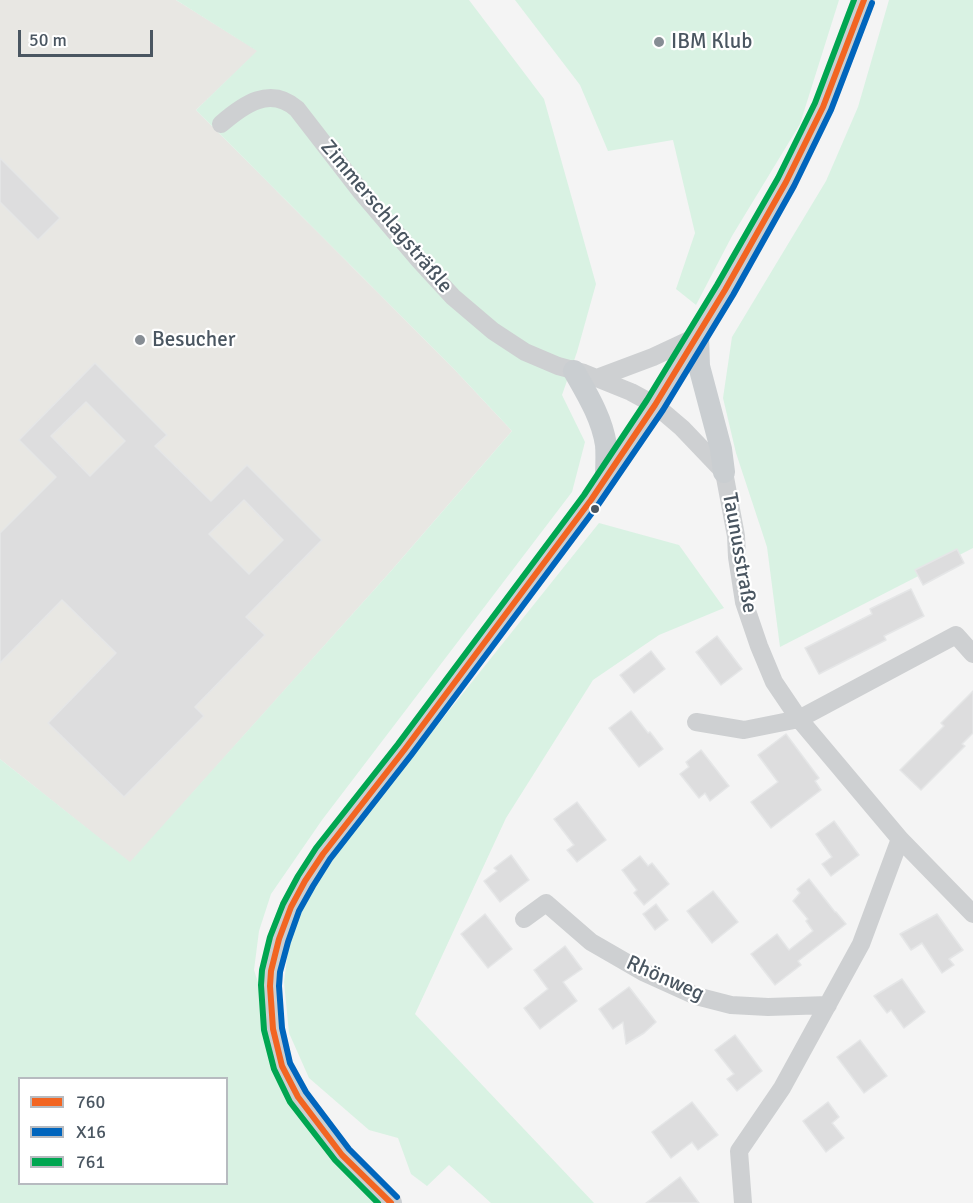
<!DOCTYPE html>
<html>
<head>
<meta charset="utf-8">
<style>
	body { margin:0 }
	#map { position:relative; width:973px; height:1203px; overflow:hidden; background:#f4f4f4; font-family:Signika,sans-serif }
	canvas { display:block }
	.legend { position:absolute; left:18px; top:1077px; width:210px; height:108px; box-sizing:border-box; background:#fff; border:2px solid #b7bbc0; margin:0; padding:8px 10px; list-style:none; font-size:18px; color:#4a5661 }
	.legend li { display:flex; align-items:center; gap:12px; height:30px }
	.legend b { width:30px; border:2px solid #b7bbc0 }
	.scale { position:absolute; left:18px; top:30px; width:135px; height:27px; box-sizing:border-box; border:3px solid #4a5661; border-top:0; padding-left:8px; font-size:18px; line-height:21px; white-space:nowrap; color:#4a5661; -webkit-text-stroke:4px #fff; paint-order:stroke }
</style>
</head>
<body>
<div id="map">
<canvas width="973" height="1203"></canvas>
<ul class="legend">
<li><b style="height:8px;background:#f26522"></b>760</li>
<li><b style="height:8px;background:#0065bd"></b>X16</li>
<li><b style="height:8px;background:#00a651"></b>761</li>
</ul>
<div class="scale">50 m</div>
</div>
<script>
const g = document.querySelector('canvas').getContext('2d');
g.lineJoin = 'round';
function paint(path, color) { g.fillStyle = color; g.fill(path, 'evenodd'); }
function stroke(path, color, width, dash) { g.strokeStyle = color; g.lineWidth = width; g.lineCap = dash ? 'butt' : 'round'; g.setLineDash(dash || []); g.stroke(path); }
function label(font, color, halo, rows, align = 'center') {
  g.font = font + ' Signika,sans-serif'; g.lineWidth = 4.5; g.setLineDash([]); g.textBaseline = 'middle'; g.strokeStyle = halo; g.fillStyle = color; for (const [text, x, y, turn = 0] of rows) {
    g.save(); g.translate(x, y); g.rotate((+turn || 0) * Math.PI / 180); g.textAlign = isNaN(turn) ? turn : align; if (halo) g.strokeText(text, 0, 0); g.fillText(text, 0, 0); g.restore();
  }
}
paint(new Path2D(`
	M0 0H176L258 51 196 110 454 369 512 431 391 571 130 863 0 759Z`), '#e8e7e3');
paint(new Path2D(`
	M176 0H469L544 99 596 284 577 352 562 395 585 442 572 492 322 820 271 894 259 931 254 970 273 1029 342 1155 391 1203H0V759L130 862 391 571 512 431 454 369 196 110 257 51ZM20 1078H226V1184H20Z
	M515 0H839L800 124 732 236 696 305 676 289 695 233 673 140 608 151 580 85Z
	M889 0H973V548L780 647 767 547 736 453 723 398 732 337 826 181 858 107Z
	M599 523 679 545 724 608 659 635 593 680 506 818 415 1014 594 1203H491L449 1165 427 1186 411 1174 398 1138 369 1130 309 1078 289 1033 284 982 289 943 301 906 352 832Z`), '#d9f2e3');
const building = new Path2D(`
	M0 158 60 218 38 240 0 202Z
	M95 363 167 435 155 446 211 501 247 465 322 540 246 617 265 635 195 707 204 716 124 797 48 723 116 653 62 600 0 663V533L56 477 19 440ZM86 402 125 441 90 476 51 436ZM244 500 283 540 249 574 209 534Z
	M957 549 964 563 923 585 915 570Z
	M911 589 924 616 884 636 886 640 819 674 805 648 872 614 870 609Z
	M717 636 742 669 721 685 696 652Z
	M651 651 665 669 634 693 620 675Z
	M973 691V733L962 744 965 746 921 790 900 770 944 726 941 723Z
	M631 711 648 733 650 732 663 749 639 767 609 728Z
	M786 734 819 778 815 781 821 790 771 828 751 802 778 782 758 755Z
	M701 750 729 786 710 801 705 793 699 798 680 774 689 767 686 762Z
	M577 802 606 840 577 862 567 850 574 845 554 819Z
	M834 821 859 855 831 876 822 864 832 857 816 834Z
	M511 855 529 880 500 902 484 881 497 871 494 868Z
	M640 856 648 866 652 863 669 884 644 905 634 893 637 890 622 870Z
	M809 879 835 912H836L846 924 798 961 801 965 775 985 751 954 777 934 789 950 813 931 806 921 808 919 793 901 800 893 797 889Z
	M713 891 738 922 712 943 687 911Z
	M656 904 668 920 655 930 643 914Z
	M485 914 512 949 488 968 461 934Z
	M937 914 963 950 949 959 954 965 942 973 922 943 911 950 900 934Z
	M565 946 582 969 563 982 577 1001 540 1029 524 1008 548 989 534 970Z
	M902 979 925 1012 904 1028 891 1010 887 1013 874 996Z
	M629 987 656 1022 644 1033 626 1044 623 1022 613 1029 599 1009Z
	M735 1035 762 1071 737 1091 727 1079 734 1074 715 1050Z
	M860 1040 887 1076 864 1093 837 1057Z
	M692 1102 718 1135 698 1150 692 1142 671 1158 652 1132Z
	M828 1102 839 1117 832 1123 844 1138 826 1152 803 1121Z
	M680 1177 699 1203H646Z`);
paint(building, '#ddddde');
stroke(building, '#e5e6e7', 1.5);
stroke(new Path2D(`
	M221 124C243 105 270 85 297 109L362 193 419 260 453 297 493 331 525 352 558 366 584 373 631 392 655 405 682 428 724 472 736 536 737 557 744 602 759 646 774 682 799 719 900 839 973 914
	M597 378 653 357 698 336
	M696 722 744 730 799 719 956 635 973 654
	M524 919 546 903 591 942 643 972 696 996 731 1005 768 1007 828 1005
	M743 1203 739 1151 782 1088 861 944 900 839`), '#ced0d2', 18);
stroke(new Path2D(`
	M698 336 699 366 721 449 724 472
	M574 371C587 394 602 418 606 445 607 456 606 468 606 479
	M391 1203 342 1155 298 1097 282 1066 273 1029 270 986 271 971 279 939 291 907 305 881 323 854 405 749 591 500 655 405 725 290 786 182 823 107 864 0`), '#caced1', 22);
stroke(new Path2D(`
	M391 1203 342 1155 298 1097 282 1066 273 1029 270 986 271 971 279 939 291 907 305 881 323 854 405 749 591 500 655 405 725 290 786 182 823 107 864 0`), '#f26522', 6);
stroke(new Path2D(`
	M397 1197 349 1149 306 1092 290 1063 282 1028 279 986 280 972 288 942 299 911 313 886 330 859 412 754 598 505 663 410 733 295 794 186 831 110 872 3`), '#0065bd', 6);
stroke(new Path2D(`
	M378 1203 335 1160 290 1102 274 1069 264 1030 261 985 262 970 270 937 283 904 298 876 316 848 398 744 584 495 647 400 717 285 778 178 815 103 854 0`), '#00a651', 6);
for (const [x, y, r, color] of [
	[659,42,6,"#868d94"],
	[140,340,6,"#868d94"],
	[595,509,5,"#4a5661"]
]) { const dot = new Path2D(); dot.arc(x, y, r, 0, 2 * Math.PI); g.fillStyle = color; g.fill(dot); stroke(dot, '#fff', 2); }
label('21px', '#4a5661', '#fff', [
	["IBM Klub",671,42],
	["Besucher",152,340]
], 'left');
label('21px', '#4a5661', '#fff', [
	["Zimmerschlagsträßle",386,217,50],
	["Taunusstraße",739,553,80],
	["Rhönweg",665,979,24]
]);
</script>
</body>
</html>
